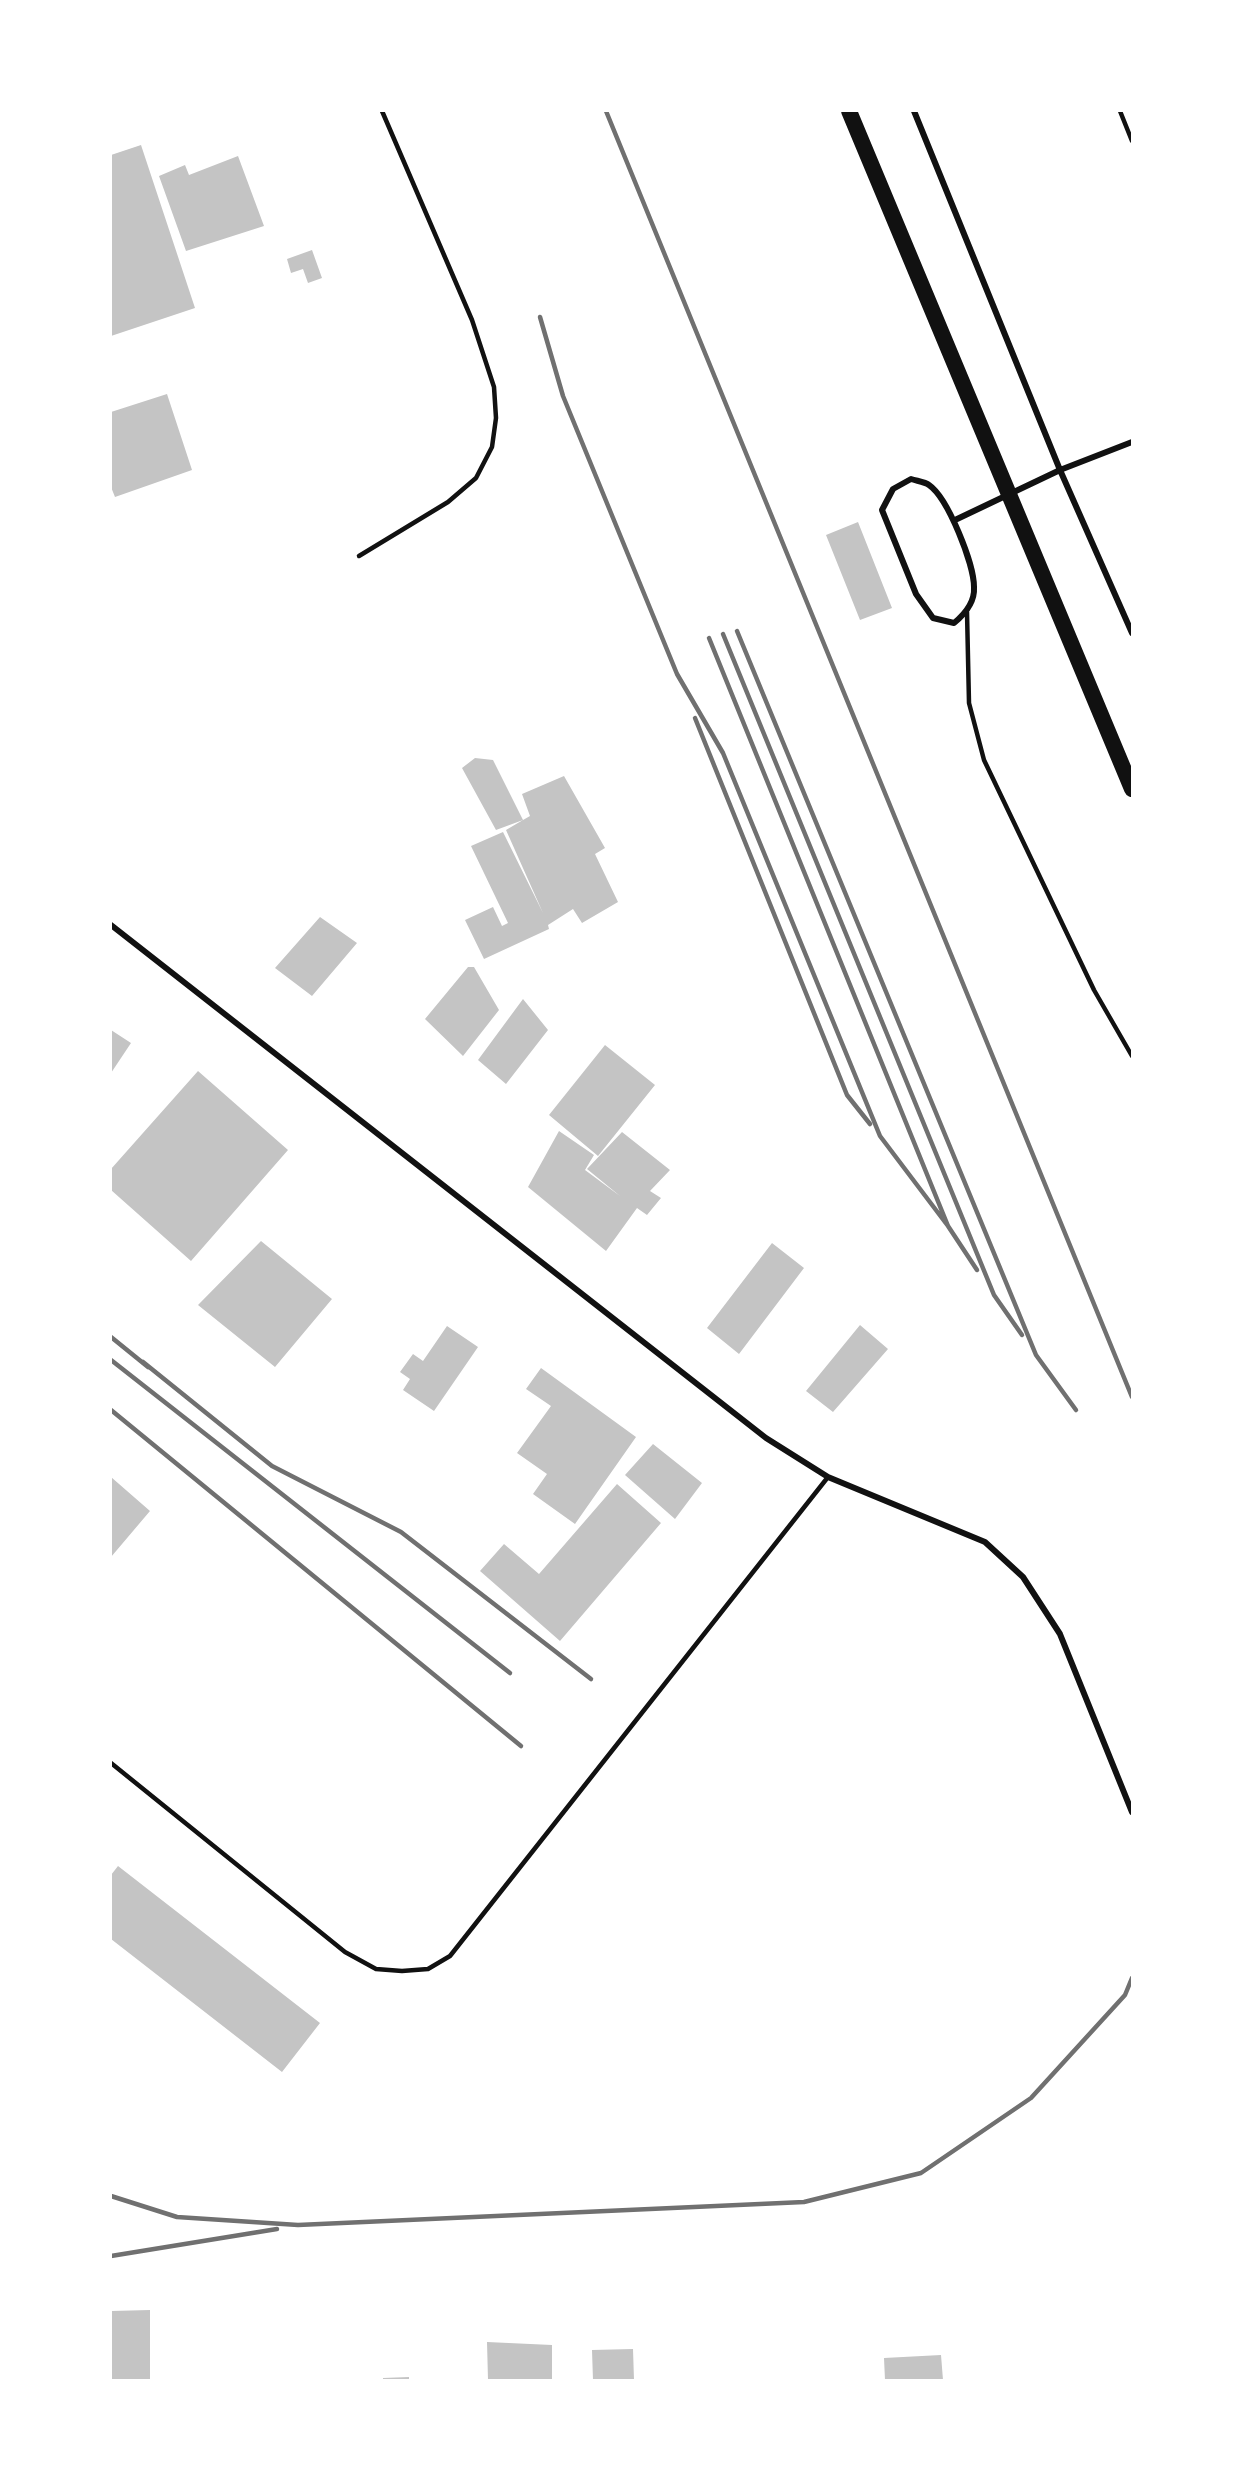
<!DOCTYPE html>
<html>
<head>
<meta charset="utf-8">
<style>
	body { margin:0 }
	#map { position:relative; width:1243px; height:2491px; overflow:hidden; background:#fff; font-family:Montserrat,sans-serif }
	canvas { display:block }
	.frame { position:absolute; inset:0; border:112px solid #fff; pointer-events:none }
</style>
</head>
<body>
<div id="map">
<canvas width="1243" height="2491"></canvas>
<div class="frame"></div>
</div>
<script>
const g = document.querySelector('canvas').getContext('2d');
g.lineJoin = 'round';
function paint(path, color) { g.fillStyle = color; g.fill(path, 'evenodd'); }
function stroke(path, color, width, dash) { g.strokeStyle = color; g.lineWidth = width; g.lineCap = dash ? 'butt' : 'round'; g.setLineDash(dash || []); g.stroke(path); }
paint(new Path2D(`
	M141 145 195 308 111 336V155Z
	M238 156 264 226 186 251 159 176 185 165 189 175Z
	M312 250 322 278 308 283 303 269 291 273 287 259Z
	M167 394 192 470 115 497 111 487V412Z
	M858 522 892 608 860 620 826 535Z
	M475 758 493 760 523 820 530 816 522 794 564 776 605 848 595 854 618 902 582 923 573 909 548 925 549 929 484 959 465 920 493 907 502 926 508 923 471 846 503 832 543 913 506 830 523 820 496 830 462 768Z
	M320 917 357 943 312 996 275 968Z
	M468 967H474L499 1010 463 1056 425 1019Z
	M523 999 548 1030 506 1084 478 1060Z
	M111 1030 131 1043 111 1073Z
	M605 1045 655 1085 598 1156 549 1115Z
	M198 1071 288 1150 191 1261 111 1190V1169Z
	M559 1131 594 1155 585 1170 620 1196 587 1169 622 1132 670 1170 650 1191 661 1198 647 1215 637 1208 606 1251 528 1187Z
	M261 1241 332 1299 275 1367 198 1305Z
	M772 1243 804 1268 739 1354 707 1328Z
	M860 1325 888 1349 833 1412 806 1391Z
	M447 1326 478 1347 434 1411 403 1390 410 1379 400 1372 413 1354 423 1361Z
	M541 1368 636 1437 575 1524 533 1494 547 1474 517 1453 551 1406 526 1389Z
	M653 1444 702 1483 675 1519 625 1475Z
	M111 1477 150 1511 111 1557Z
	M617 1484 661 1523 560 1641 480 1571 504 1544 539 1574Z
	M118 1866 320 2023 282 2072 111 1939V1875Z
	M150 2310V2380H111V2311Z
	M487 2342 552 2345V2380H488Z
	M633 2349 634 2380H593L592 2350Z
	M941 2355 943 2380H885L884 2358Z
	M409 2377V2380H383V2378Z`), '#c4c4c4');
stroke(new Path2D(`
	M1120 111 1132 141
	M359 556 448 502 476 478 492 447 496 418 494 387 472 320 382 111
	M967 612 969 703 984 760 1094 990 1132 1056
	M111 1763 345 1952 376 1969 402 1971 428 1969 450 1956 828 1477`), '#111', 4.5);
stroke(new Path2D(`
	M914 111 1060 470 1132 633
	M911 479C917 481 925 482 929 485 948 498 974 564 974 587 975 602 965 614 954 623L933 618 916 594 882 510 893 489Z
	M955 520 1060 470 1132 442
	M111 925 766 1438 828 1477 985 1542 1023 1577 1060 1634 1132 1812`), '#111', 6);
stroke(new Path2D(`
	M849 111 1132 789`), '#111', 16);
stroke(new Path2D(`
	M606 111 1132 1397
	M540 317 563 396 677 674 723 753 880 1136 948 1226
	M737 631 1036 1355 1076 1410
	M723 634 994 1295 1022 1335
	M709 638 948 1226 977 1270
	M695 718 847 1095 870 1124
	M111 1337 148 1367
	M111 1360 510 1673
	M143 1362 272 1466 401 1532 591 1679
	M111 1410 521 1746
	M111 2196 177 2217 298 2225 804 2202 921 2173 1031 2098 1125 1995 1132 1978
	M111 2256 277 2229`), '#707070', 4.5);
</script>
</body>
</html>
